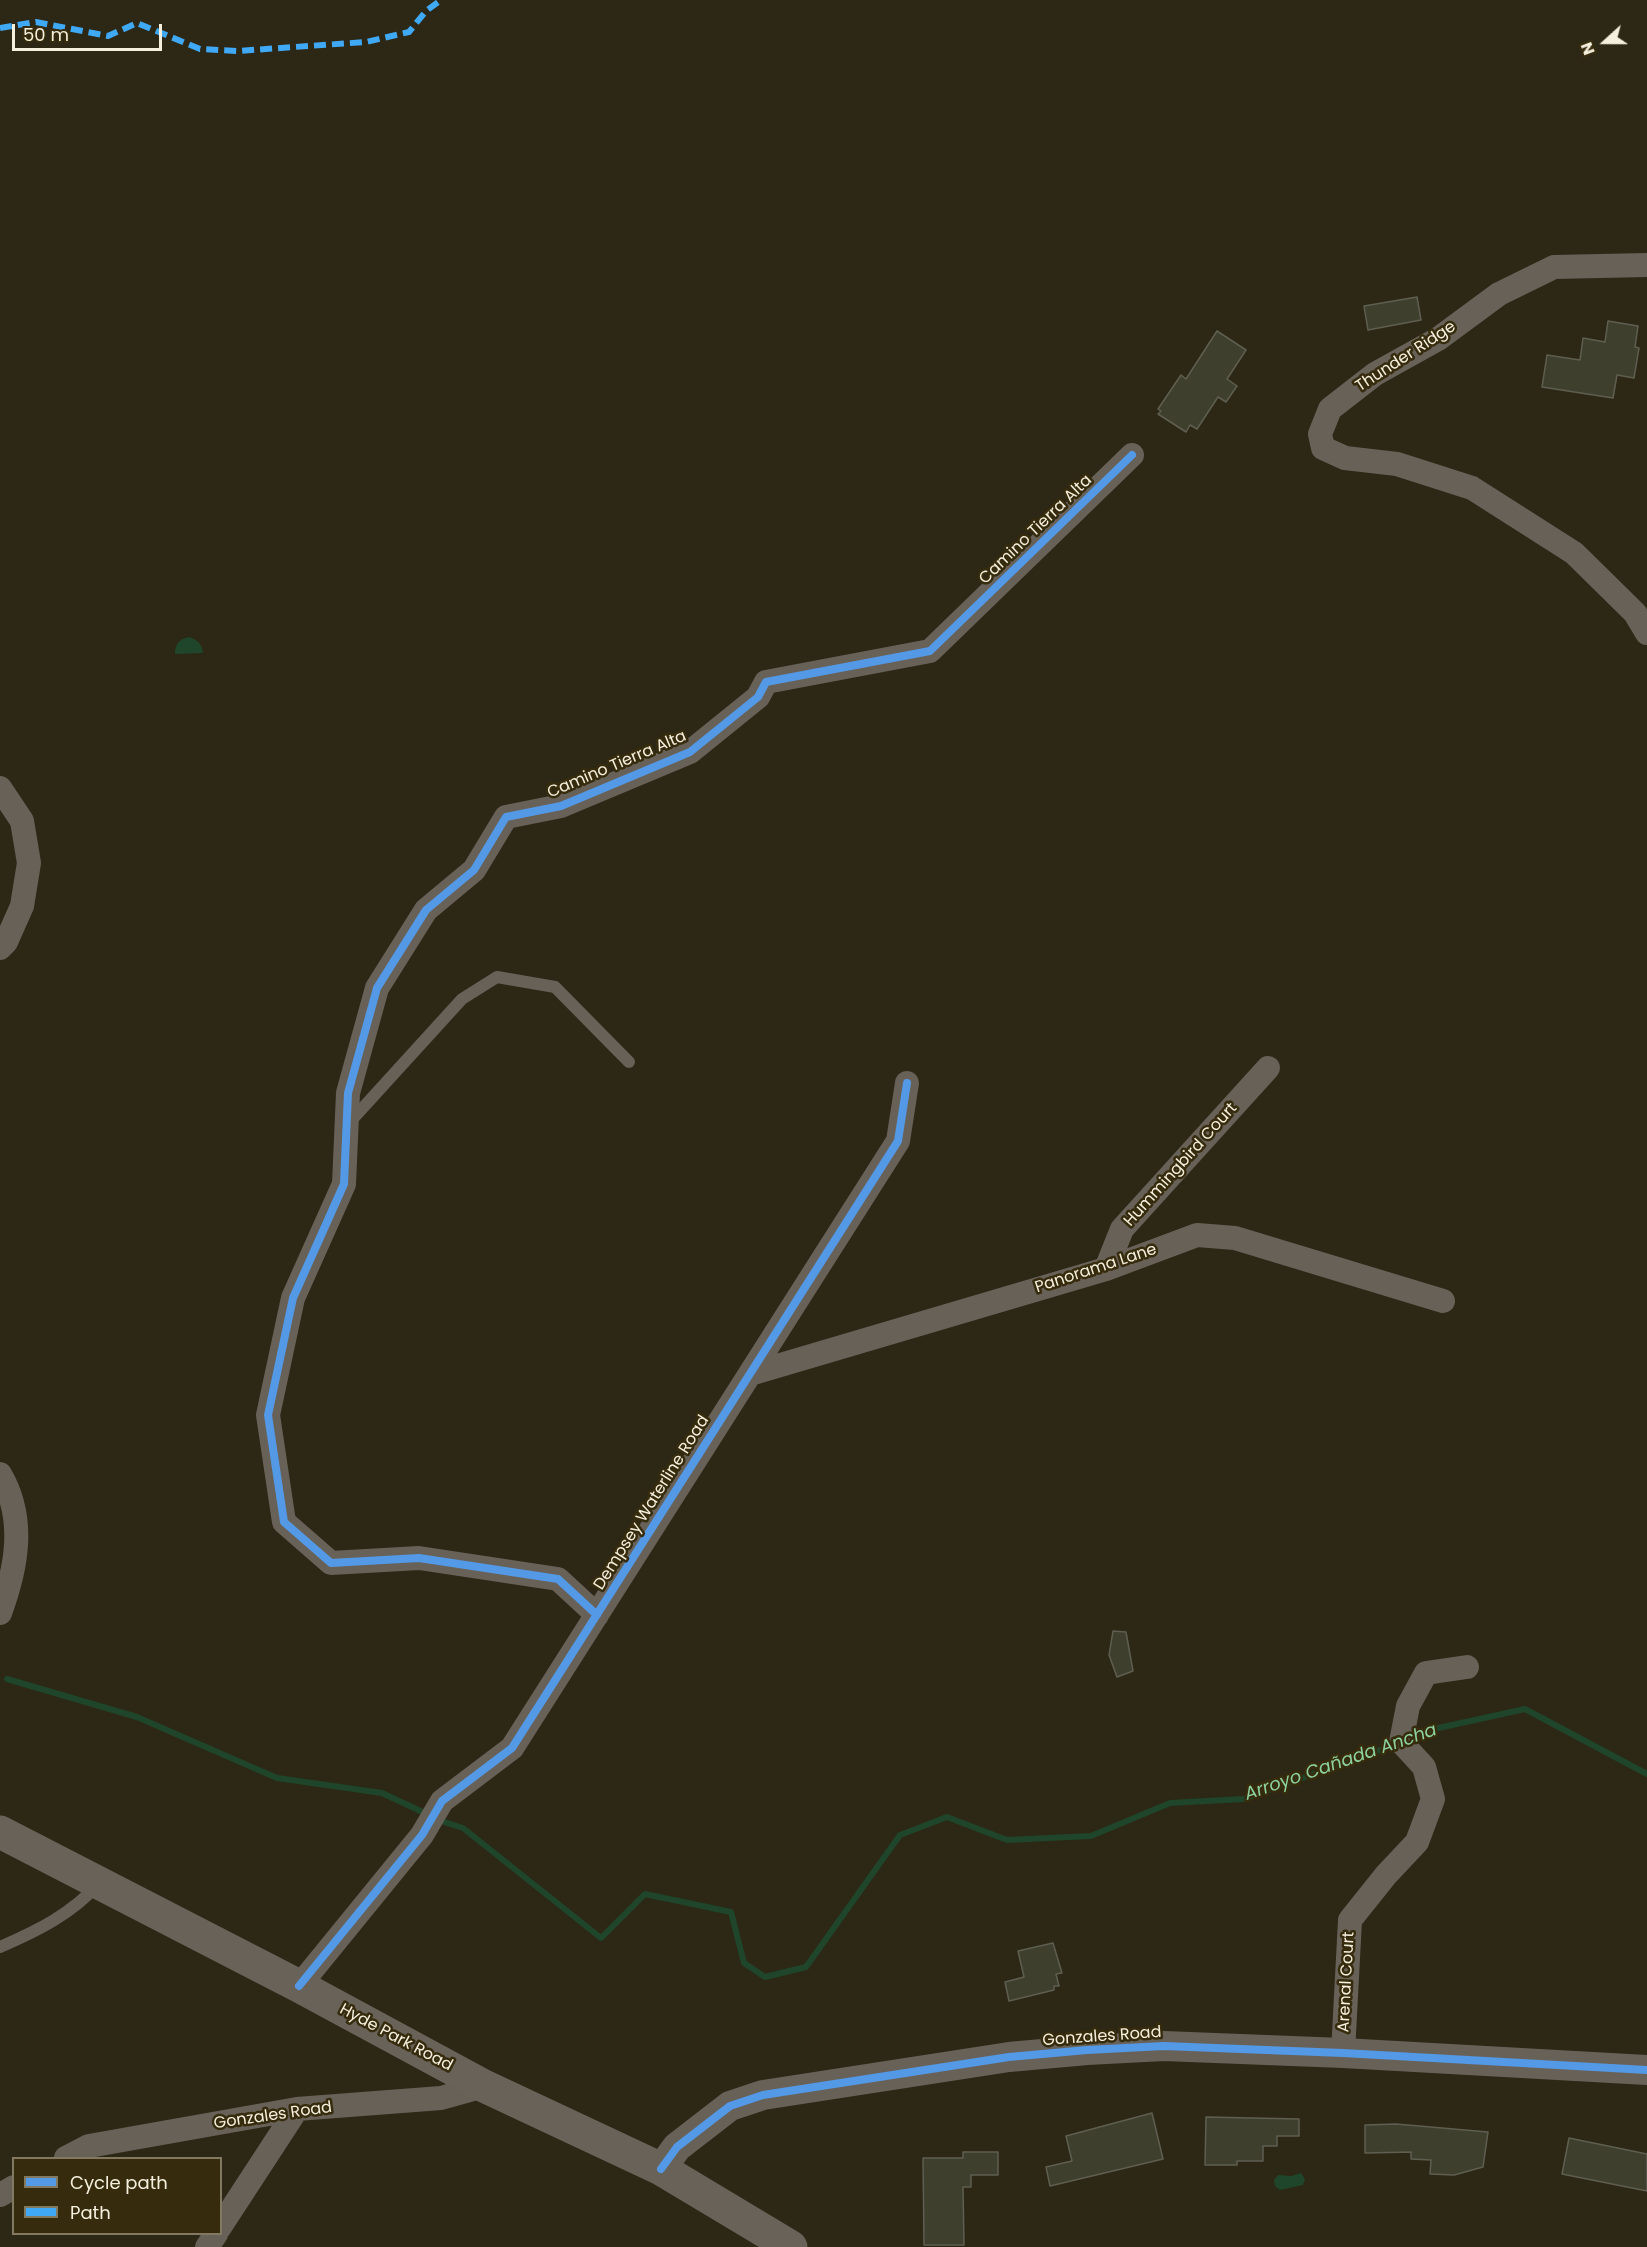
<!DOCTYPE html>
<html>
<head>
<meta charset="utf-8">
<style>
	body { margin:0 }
	#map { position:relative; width:1647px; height:2247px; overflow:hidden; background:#2d2716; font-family:Poppins,sans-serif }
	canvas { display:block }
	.legend { position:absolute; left:12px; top:2157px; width:210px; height:78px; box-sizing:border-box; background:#362c0d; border:2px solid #827a60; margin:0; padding:8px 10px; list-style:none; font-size:18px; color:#f5efdd }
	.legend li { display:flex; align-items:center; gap:12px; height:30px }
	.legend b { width:30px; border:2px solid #827a60 }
	.north { position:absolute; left:1575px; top:12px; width:60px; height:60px; -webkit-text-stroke:4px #362c0d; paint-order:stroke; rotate:249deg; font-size:16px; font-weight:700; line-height:24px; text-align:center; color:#f5efdd }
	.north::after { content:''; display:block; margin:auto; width:21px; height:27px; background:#f5efdd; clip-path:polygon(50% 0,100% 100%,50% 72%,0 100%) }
	.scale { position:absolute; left:12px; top:24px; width:150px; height:27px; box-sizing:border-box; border:3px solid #f5efdd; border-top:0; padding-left:8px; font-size:18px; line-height:21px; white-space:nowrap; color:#f5efdd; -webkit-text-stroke:4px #362c0d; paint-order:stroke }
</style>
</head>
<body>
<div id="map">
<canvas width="1647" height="2247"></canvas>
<ul class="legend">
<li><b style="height:8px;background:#5399e6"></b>Cycle path</li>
<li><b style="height:8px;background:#3fa9f5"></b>Path</li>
</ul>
<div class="north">N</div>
<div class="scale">50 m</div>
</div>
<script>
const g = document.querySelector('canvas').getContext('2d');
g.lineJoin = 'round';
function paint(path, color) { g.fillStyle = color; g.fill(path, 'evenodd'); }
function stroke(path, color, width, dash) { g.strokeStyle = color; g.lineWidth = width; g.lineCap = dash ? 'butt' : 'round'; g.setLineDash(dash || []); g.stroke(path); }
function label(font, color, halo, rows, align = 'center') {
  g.font = font + ' Poppins,sans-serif'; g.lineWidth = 5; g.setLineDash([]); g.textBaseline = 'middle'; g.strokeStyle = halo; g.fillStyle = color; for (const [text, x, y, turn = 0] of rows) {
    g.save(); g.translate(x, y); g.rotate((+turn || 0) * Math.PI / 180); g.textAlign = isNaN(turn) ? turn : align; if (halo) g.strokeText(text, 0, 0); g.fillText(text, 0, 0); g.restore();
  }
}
paint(new Path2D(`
	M189 637C198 640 202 644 203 653L175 654C175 644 179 639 189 637Z
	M1301 2173 1305 2179 1303 2185 1280 2190 1275 2186 1274 2180 1278 2175 1291 2176Z`), '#1f462a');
stroke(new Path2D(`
	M7 1679 137 1717 277 1778 382 1793 429 1815
	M1409 1739 1434 1729 1525 1709 1647 1774
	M438 1820 463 1828 601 1938 645 1894 731 1912 744 1963 765 1977 806 1967 900 1835 947 1817 1007 1840 1091 1836 1170 1803 1244 1799 1397 1744`), '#1f462a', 6);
const building = new Path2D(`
	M1417 297 1421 320 1368 330 1364 306Z
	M1608 321 1638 326 1635 347 1639 348 1634 378 1617 375 1613 398 1542 387 1547 355 1580 360 1583 338 1605 342Z
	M1217 331 1246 350 1227 379 1237 386 1226 402 1218 397 1197 429 1190 425 1186 432 1158 414 1161 411 1158 409 1181 375 1186 379Z
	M1113 1631 1126 1632 1133 1671 1117 1677 1109 1655Z
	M1053 1943 1062 1973 1056 1974 1059 1986H1054V1990L1009 2001 1005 1982 1024 1977 1018 1951Z
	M1152 2113 1163 2159 1050 2186 1046 2167 1072 2161 1066 2136Z
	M1206 2117 1299 2119V2136H1277V2146H1263V2161H1237V2165H1205Z
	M1396 2124 1488 2132 1483 2167 1454 2175 1430 2174 1431 2160 1411 2159V2152L1365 2153V2125Z
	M1569 2138 1647 2154V2191L1562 2174Z
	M963 2152H998V2175H971V2187H963L964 2245H924L923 2158H963Z`);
paint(building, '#3f3f2e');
stroke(building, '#5f5f51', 1.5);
stroke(new Path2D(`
	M349 1123 462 999 497 977 555 987 629 1062
	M0 1947C37 1931 72 1914 99 1883`), '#686158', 12);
stroke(new Path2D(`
	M1647 265 1554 267 1499 294 1438 339 1375 374 1330 409 1320 434 1323 448 1345 458 1397 464 1472 488 1574 553 1635 613 1647 633
	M0 788 22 821 29 863 22 906 6 942 0 948
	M1106 1269 1122 1229 1268 1068
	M750 1374 1106 1269 1197 1235 1235 1238 1443 1301
	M0 1474C26 1518 17 1567 0 1613
	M597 1615 558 1579 419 1558 331 1563 284 1522 268 1415 293 1298 344 1184 348 1093 377 988 426 910 474 870 506 817 561 806 690 752 758 697 766 682 930 651 1132 455
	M299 1986 422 1835 442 1801 512 1748 898 1141 907 1083
	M1343 2053 1350 1920 1386 1875 1417 1842 1433 1799 1424 1767 1401 1742 1408 1706 1426 1673 1467 1667
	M66 2158 89 2146 297 2109 441 2098 484 2086
	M0 2195 14 2187
	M220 2227 297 2109
	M207 2247 216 2234`), '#686158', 24);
stroke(new Path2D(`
	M661 2169 677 2147 730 2106 763 2095 1009 2057 1087 2050 1164 2046 1343 2053 1647 2070`), '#686158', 30);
stroke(new Path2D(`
	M0 1832 299 1986 484 2086 661 2169 791 2247`), '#696258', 33);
stroke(new Path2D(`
	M0 28 36 22 108 36 137 23 200 49 237 51 366 42 409 32 426 11 441 0`), '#3fa9f5', 6, [12, 6]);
stroke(new Path2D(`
	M597 1615 558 1579 419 1558 331 1563 284 1522 268 1415 293 1298 344 1184 348 1093 377 988 426 910 474 870 506 817 561 806 690 752 758 697 766 682 930 651 1132 455
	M299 1986 422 1835 442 1801 512 1748 898 1141 907 1083
	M661 2169 677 2147 730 2106 763 2095 1009 2057 1087 2050 1164 2046 1343 2053 1647 2070`), '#5399e6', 8);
label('16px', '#f5efdd', '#362c0d', [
	["Thunder Ridge",1406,357,-33],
	["Camino Tierra Alta",1036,530,-44],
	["Camino Tierra Alta",617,765,-23],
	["Hummingbird Court",1181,1165,-48],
	["Panorama Lane",1096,1269,-18],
	["Dempsey Waterline Road",652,1503,-58],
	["Arenal Court",1347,1982,-87],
	["Gonzales Road",1102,2037,-4],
	["Hyde Park Road",396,2038,28],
	["Gonzales Road",273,2116,-8]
]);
label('italic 18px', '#8dd2a0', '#362c0d', [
	["Arroyo Cañada Ancha",1341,1763,-19]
]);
</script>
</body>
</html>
